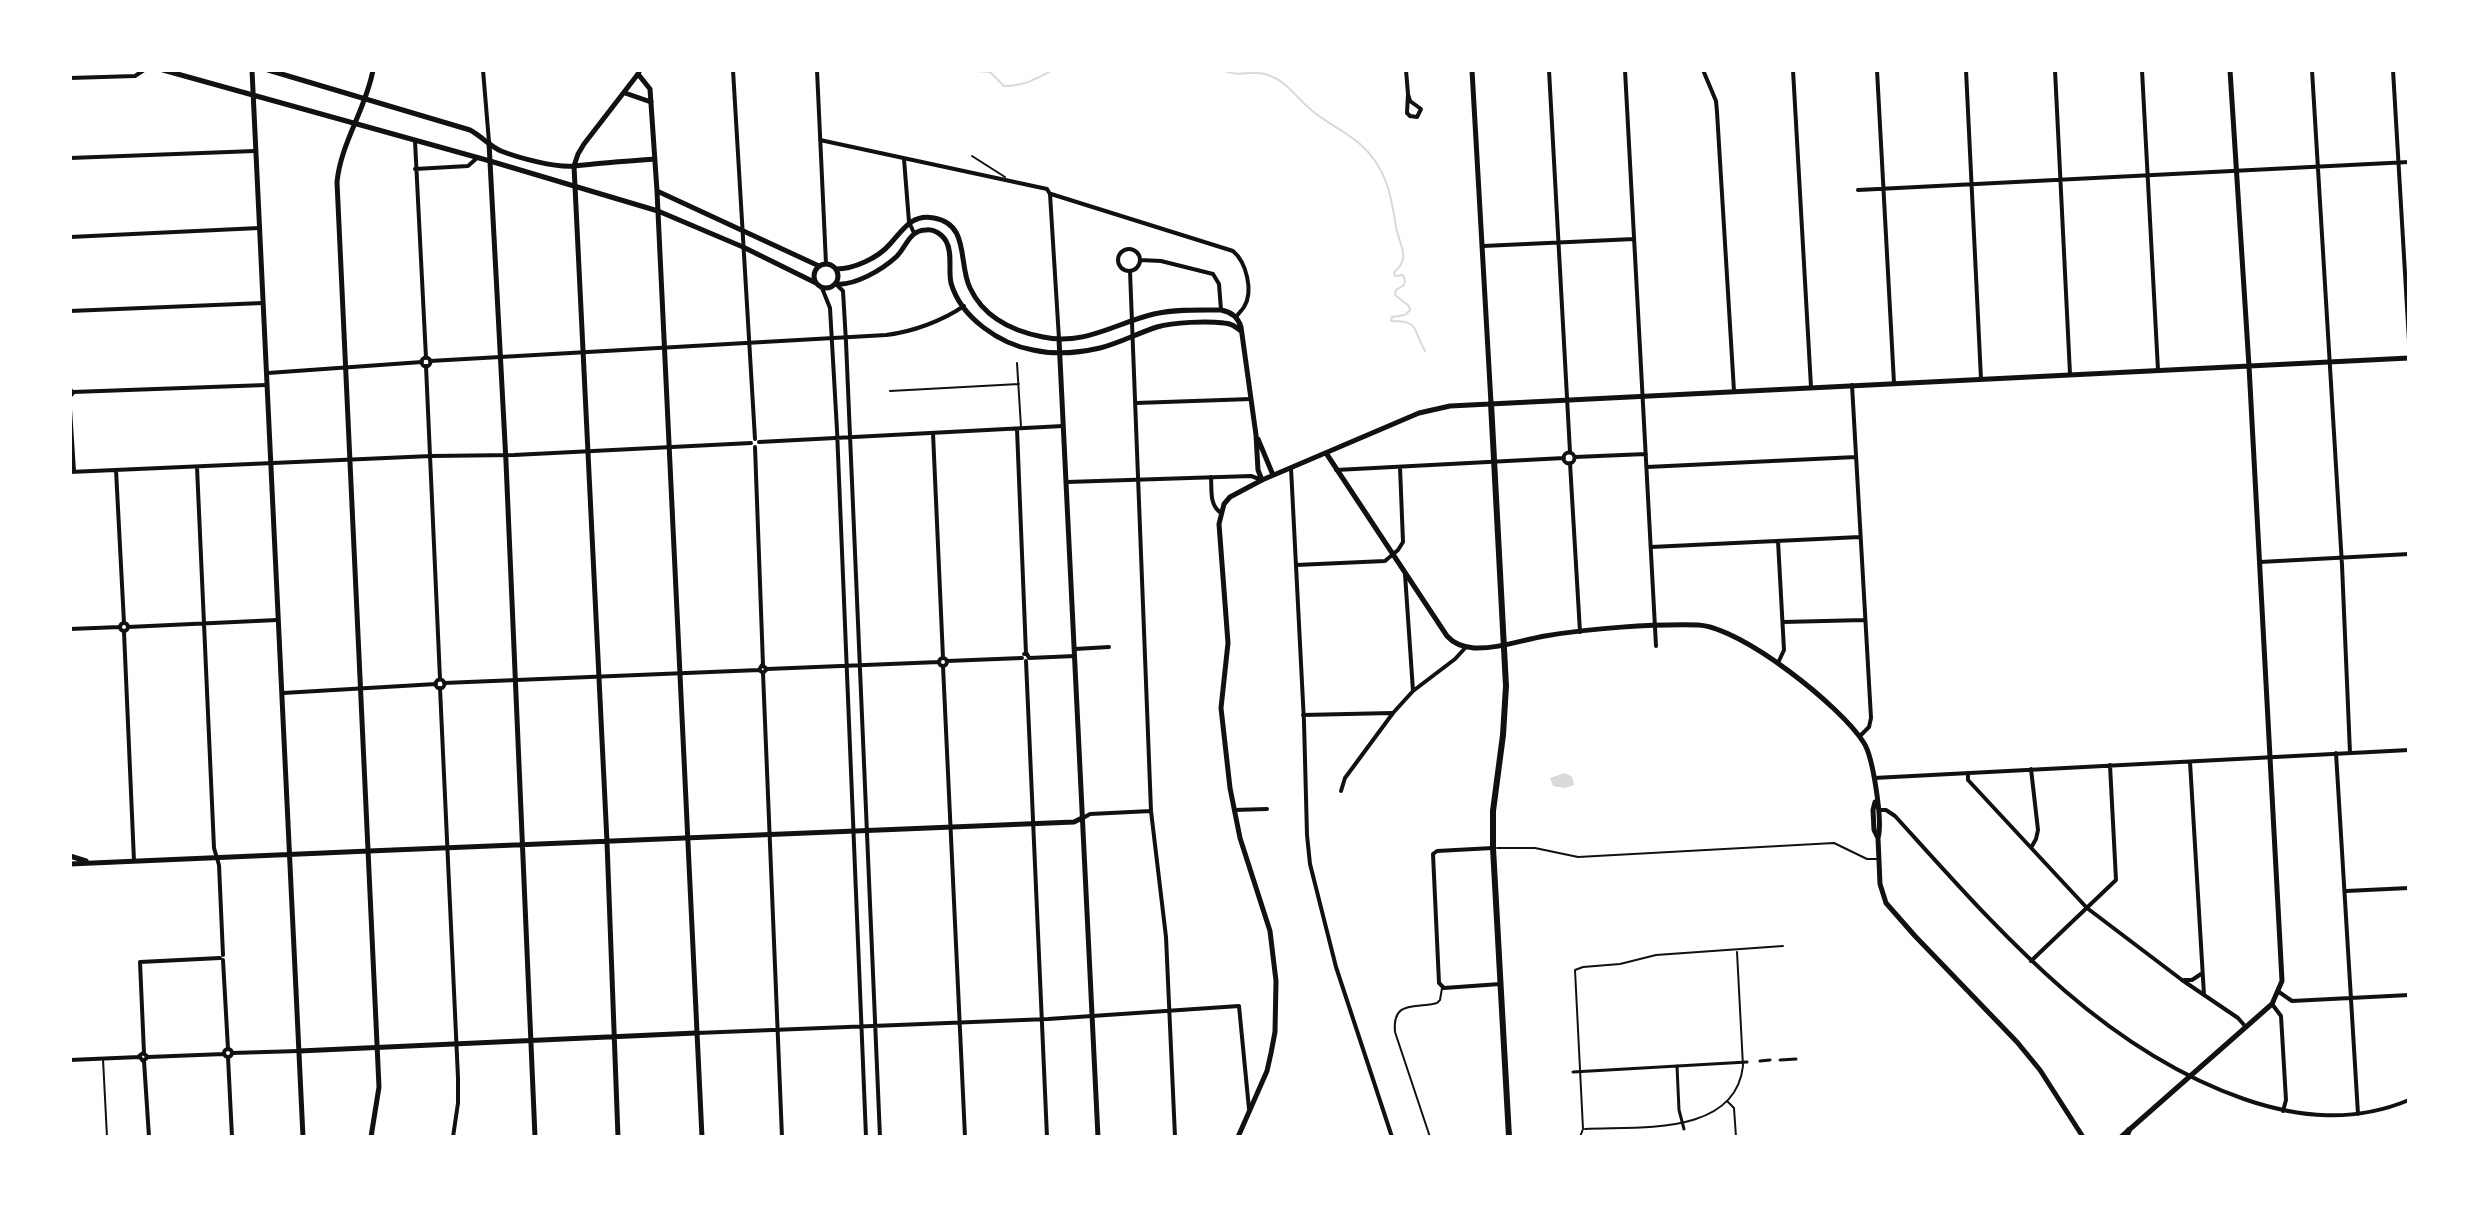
<!DOCTYPE html>
<html>
<head>
<meta charset="utf-8">
<style>
	body { margin:0 }
	#map { position:relative; width:2479px; height:1207px; overflow:hidden; background:#fff; font-family:Montserrat,sans-serif }
	canvas { display:block }
	.frame { position:absolute; inset:0; border:72px solid #fff; pointer-events:none }
</style>
</head>
<body>
<div id="map">
<canvas width="2479" height="1207"></canvas>
<div class="frame"></div>
</div>
<script>
const g = document.querySelector('canvas').getContext('2d');
g.lineJoin = 'round';
function paint(path, color) { g.fillStyle = color; g.fill(path, 'evenodd'); }
function stroke(path, color, width, dash) { g.strokeStyle = color; g.lineWidth = width; g.lineCap = dash ? 'butt' : 'round'; g.setLineDash(dash || []); g.stroke(path); }
paint(new Path2D(`
	M1565 773 1572 777 1574 785 1565 788 1553 786 1550 778Z`), '#d9d9d9');
stroke(new Path2D(`
	M960 70 990 72 1004 86C1024 86 1036 79 1053 70
	M1223 70C1236 78 1251 70 1265 74 1286 80 1294 95 1309 108 1324 122 1344 130 1360 144 1386 167 1391 194 1396 227 1399 245 1412 258 1394 272L1395 276 1403 275 1405 280 1404 285 1396 290 1395 295 1409 306 1410 310 1405 315 1392 317 1391 321C1420 321 1412 328 1425 351`), '#d9d9d9', 2);
stroke(new Path2D(`
	M972 156 1005 177
	M1017 363 1021 427
	M890 391 1019 384
	M1497 848H1535L1578 857 1834 843 1867 859H1877
	M103 1059 107 1137
	M1727 1101 1734 1108 1736 1137
	M1585 1129C1637 1126 1735 1137 1743 1066L1737 952
	M1430 1137 1395 1032C1392 999 1416 1009 1437 1003L1440 1000 1442 988
	M1580 1137 1583 1129 1575 970 1583 967 1620 964 1656 955 1783 946`), '#111', 2);
stroke(new Path2D(`
	M1780 1060 1796 1059
	M1760 1061 1770 1060
	M1677 1066 1679 1110 1684 1129
	M1573 1072 1747 1062`), '#111', 3);
stroke(new Path2D(`
	M483 70 489 142
	M733 70 755 439
	M817 70 826 264
	M1406 70 1408 94
	M1549 70 1570 452
	M1625 70 1656 646
	M1703 70 1716 101 1717 112 1734 391
	M1793 70 1811 387
	M1877 70 1894 383
	M1966 70 1981 379
	M2055 70 2070 374
	M2142 70 2158 370
	M2312 70 2342 565 2350 753
	M2393 70 2409 341
	M70 78 135 76 144 70
	M1408 94 1410 101 1421 109 1417 117 1410 116 1407 113Z
	M820 140 1047 189 1050 194 1059 339
	M415 141 426 358
	M70 158 255 151
	M904 159 909 222 914 233
	M415 169 468 166 477 158
	M1858 190 2409 162
	M1051 194 1233 251C1246 262 1254 291 1244 307 1242 310 1239 313 1236 317
	M70 237 259 228
	M1483 246 1634 239
	M1118 260a11 11 0 1 1 22 0a11 11 0 1 1-22 0Z
	M1140 260 1161 261 1213 274 1219 284 1221 310
	M1130 271 1151 811 1166 937 1175 1137
	M836 284 843 291 846 342 880 1137
	M822 288 830 308 837 430 866 1137
	M70 311 263 303
	M421.5 362a4.5 4.5 0 1 1 9 0a4.5 4.5 0 1 1-9 0Z
	M430 361 886 335C912 332 942 321 964 306
	M426 366 440 679
	M268 373 422 362
	M1852 385 1871 718 1869 727 1860 736
	M70 389 73 393 70 396
	M73 392 266 385
	M1136 403 1251 399
	M70 409 74 471
	M1017 429 1026 654
	M933 433 943 658
	M759 442 1063 426
	M755 447 763 665
	M1563.5 458a5.5 5.5 0 1 1 11 0a5.5 5.5 0 1 1-11 0Z
	M1575 457 1646 454
	M1570 463 1580 632
	M197 467 214 848 219 865 223 955
	M1647 467 1856 457
	M1291 468 1304 722 1307 835 1310 864 1336 967 1392 1137
	M116 470 124 623
	M1336 470 1564 458
	M70 472 431 456 514 455 751 443
	M1211 477C1212 490 1209 505 1221 513
	M1067 482 1251 476 1262 480
	M1651 547 1860 537
	M2260 562 2409 554
	M1296 565 1385 561 1398 550 1403 542 1400 467
	M1405 574 1413 691
	M1783 622 1865 620
	M120 627a4 4 0 1 1 8 0a4 4 0 1 1-8 0Z
	M128 627 277 620
	M70 629 120 627
	M124 632 134 861
	M1075 649 1109 647
	M1024 654H1027L1029 658 1075 656
	M939 662a4 4 0 1 1 8 0a4 4 0 1 1-8 0Z
	M947 661 1022 658
	M1026 661 1047 1137
	M1778 663 1784 650 1778 541
	M943 666 965 1137
	M767 669 762 665 759 670 763 673 767 669 939 662
	M763 673 782 1137
	M435.5 684a4.5 4.5 0 1 1 9 0a4.5 4.5 0 1 1-9 0Z
	M444 683 759 670
	M440 688 458 1078V1103L453 1137
	M283 693 436 684
	M1303 715 1392 713
	M2336 753 2358 1114
	M2190 762 2204 995
	M2031 769 2038 830 2036 839 2032 846
	M1968 773V780L2087 908 2182 980 2238 1018 2245 1026
	M1874 778 2409 750
	M1341 791 1345 778 1393 713 1413 691 1455 659 1466 647
	M1234 810 1267 809
	M1879 810H1886L1895 816C1996 927 2098 1048 2244 1099 2299 1118 2354 1123 2409 1100
	M1083 818 1090 814 1151 811
	M1493 848 1437 851 1433 854 1439 983 1444 988 1500 984
	M2346 891 2409 888
	M223 960 228 1049
	M2031 961 2116 880 2110 765
	M2184 980H2192L2201 974
	M2279 992 2292 1001 2409 995
	M2272 1004 2281 1016 2286 1100 2283 1111
	M697 1033 1048 1019 1239 1006 1249 1109
	M224 1053a4 4 0 1 1 8 0a4 4 0 1 1-8 0Z
	M144 1053 140 962 220 958
	M232 1053 299 1051
	M148 1057 143 1053 139 1056 143 1061 148 1057 224 1054
	M228 1057 232 1137
	M70 1060 139 1057
	M144 1061 149 1137`), '#111', 4);
stroke(new Path2D(`
	M625 93 651 102
	M489 143 506 462 535 1137
	M1059 339 1098 1137
	M369 851 1074 822 1082 818
	M299 1051 696 1033
	M618 1137 607 842 574 166 578 154 584 144 638 74
	M1238 1137 1267 1071 1271 1053 1275 1032 1276 981 1270 931 1240 838 1230 788 1221 708 1228 643 1219 524 1224 504 1230 497 1262 480`), '#111', 5);
stroke(new Path2D(`
	M163 70 490 161 658 211 743 247 816 283
	M252 70 303 1137
	M268 70 470 130C481 136 490 146 501 151 519 158 556 168 574 166 601 163 628 161 655 159
	M640 70 638 74 650 89 657 191 702 1137
	M1472 70 1491 403
	M657 191 819 266
	M814 276a12 12 0 1 1 24 0a12 12 0 1 1-24 0Z
	M836 269C854 269 878 258 890 244 903 230 912 213 934 218 970 224 958 264 970 288 984 318 1012 331 1043 337 1084 346 1116 323 1154 314 1176 309 1200 310 1221 310 1232 312 1238 317 1241 327L1256 435 1258 470 1262 480 1419 413 1450 406 2409 358
	M836 284C854 286 882 270 896 257 906 248 909 230 926 230 934 229 942 234 946 241 953 253 948 270 951 283 961 318 1000 344 1033 350 1055 355 1078 353 1100 348 1120 343 1138 333 1157 327 1174 322 1207 321 1224 323 1231 323 1236 327 1241 331
	M1258 439 1273 475
	M1326 453 1447 636C1454 644 1462 647 1474 648 1498 649 1522 640 1545 636 1592 628 1651 624 1698 625 1741 627 1841 706 1864 743 1873 757 1883 822 1878 838
	M1875 802 1873 810 1874 830 1878 838 1880 884 1886 903 1915 936 2017 1042 2040 1070 2083 1137
	M70 856 86 861
	M70 864 369 851
	M371 1137 379 1087 337 182C341 142 366 109 373 70
	M2121 1137 2272 1004 2282 981 2249 366 2230 70`), '#111', 5);
stroke(new Path2D(`
	M1491 403 1506 686 1503 735 1493 811V848L1509 1137
	M2126 1137 2129 1130`), '#111', 6);
</script>
</body>
</html>
